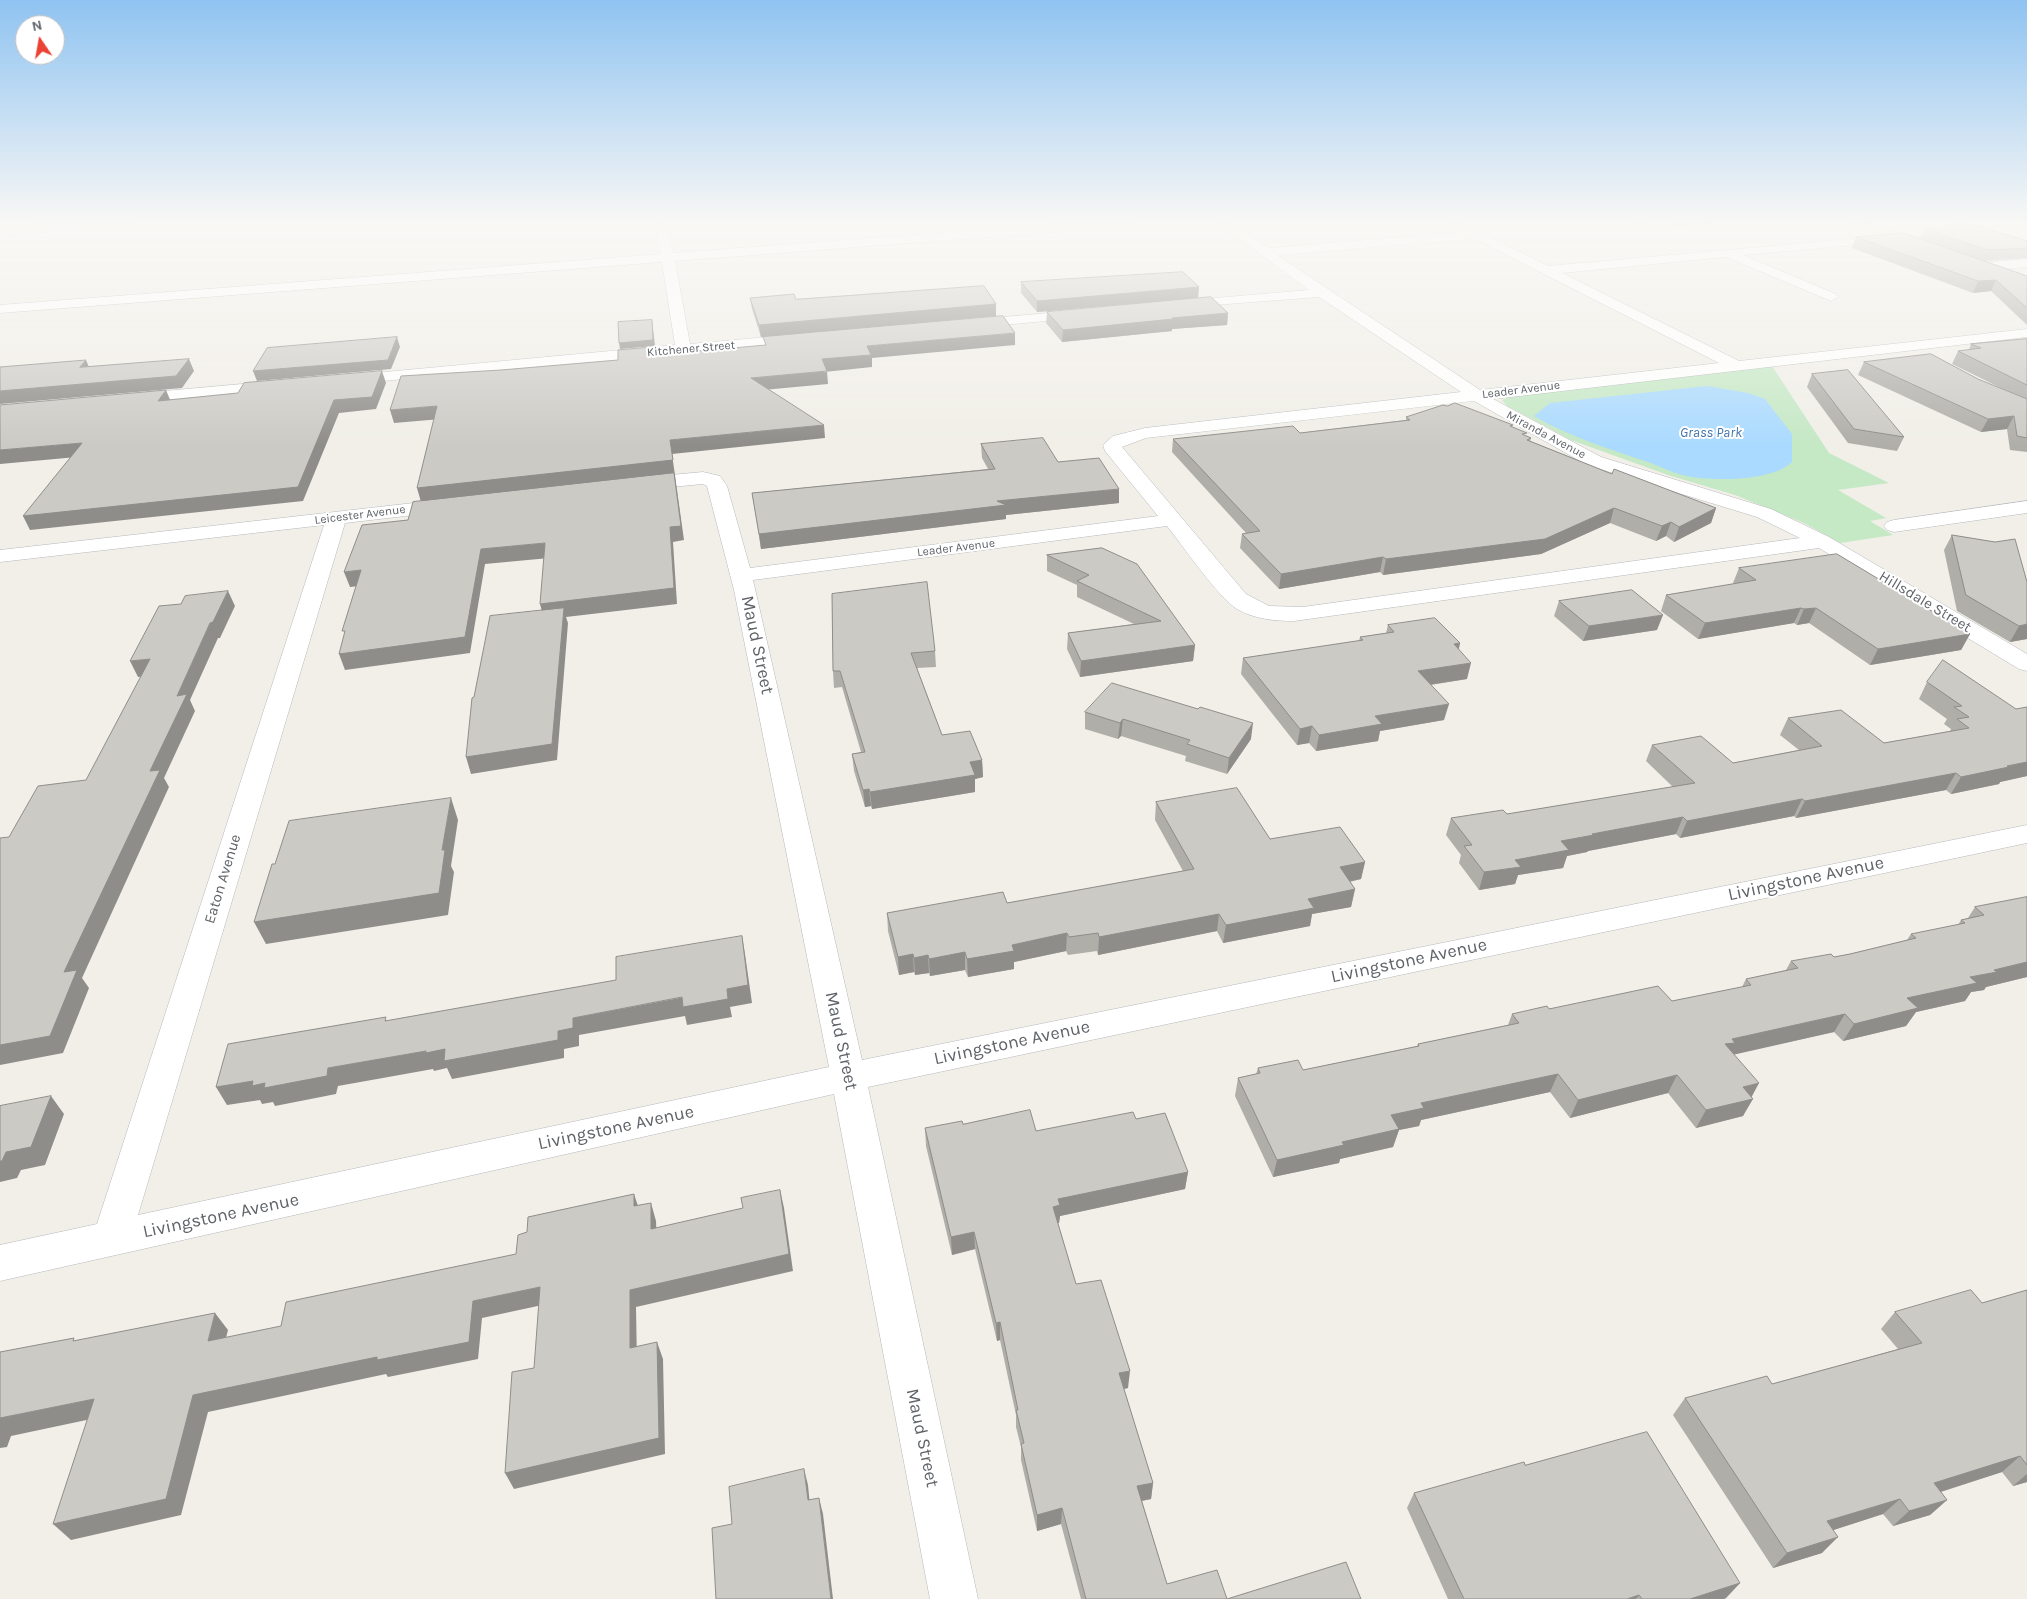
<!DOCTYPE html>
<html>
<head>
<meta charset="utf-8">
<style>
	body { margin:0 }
	#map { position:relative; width:2027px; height:1599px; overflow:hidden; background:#f1efe8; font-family:Karla,sans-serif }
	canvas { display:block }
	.north { position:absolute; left:15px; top:15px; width:50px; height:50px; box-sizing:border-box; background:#fff; border:1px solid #bfc1c3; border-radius:50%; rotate:348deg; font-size:14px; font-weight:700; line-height:20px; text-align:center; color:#5f6368 }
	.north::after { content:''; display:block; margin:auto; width:18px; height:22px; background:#ea4335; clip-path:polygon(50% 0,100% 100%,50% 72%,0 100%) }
</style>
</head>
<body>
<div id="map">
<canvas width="2027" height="1599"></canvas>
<div class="north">N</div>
</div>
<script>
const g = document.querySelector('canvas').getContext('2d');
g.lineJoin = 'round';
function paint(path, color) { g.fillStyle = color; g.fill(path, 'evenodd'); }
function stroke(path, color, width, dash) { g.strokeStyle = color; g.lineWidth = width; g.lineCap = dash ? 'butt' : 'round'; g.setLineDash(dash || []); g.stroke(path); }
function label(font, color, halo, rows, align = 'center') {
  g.font = font + ' Karla,sans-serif'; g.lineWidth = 4; g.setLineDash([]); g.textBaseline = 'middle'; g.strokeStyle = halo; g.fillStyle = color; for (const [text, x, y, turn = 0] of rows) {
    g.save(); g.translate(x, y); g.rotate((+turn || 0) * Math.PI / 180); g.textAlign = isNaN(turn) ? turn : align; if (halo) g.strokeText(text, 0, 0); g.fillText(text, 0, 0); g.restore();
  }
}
paint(new Path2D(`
	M1772 366 1829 453 1889 483 1838 490 1886 518 1870 521 1893 535 1840 543 1804 523 1735 495 1668 475 1571 440 1507 406 1502 400 1509 397Z`), '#c5e8c5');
paint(new Path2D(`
	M1707 386 1748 393 1765 399 1792 434V462C1772 481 1718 481 1692 477 1677 475 1662 467 1648 462 1609 449 1570 437 1534 416L1550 403Z`), '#aadaff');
const minor = new Path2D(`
	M75 222H138L132 226 0 235V227Z
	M654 222H666L673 253 1083 222H1140L1134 226 675 261 690 344 800 334 808 339 800 344 348 384 342 382 340 379 342 376 675 345 662 262 0 313V305L661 254Z
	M1217 222H1231L1268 248 1462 232 1445 222H1461L1548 266 1894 235 1896 238 1890 242 1743 255 1836 294 1838 297 1831 301 1726 257 1562 273 1739 361 2027 329V337L1493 399 1601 457 1771 509 1829 537 2027 654V671L2019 669 1819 548 1294 621C1275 621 1254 619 1237 609 1218 597 1183 546 1167 526L753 580 862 1060 2027 825V843L868 1087 978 1599H930L834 1094 0 1281V1245L97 1224 324 525 0 562V550L449 499 456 501 459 505 456 509 449 511 345 523 138 1215 829 1067 734 590 707 486 703 484 638 490 631 488 628 484 631 480 638 478 703 472 720 476 727 486 750 568 1158 516 1105 451 1103 445 1113 436 1145 428 1461 392 1319 297 1174 308 1172 305 1179 301 1309 290ZM1475 239 1719 363 1480 390 1277 255ZM1474 401 1587 465 1757 517 1800 538 1303 607 1269 606 1246 594 1122 447 1146 438Z
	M1631 222H1647L1648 224 1642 228Z
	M2027 259V267L1982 271 1975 267 1982 263Z
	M1084 310 1091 314 1089 317 970 328 963 324 970 320Z
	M277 381 285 386 283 389 131 404 125 403 123 399 125 395 131 394Z
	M2027 501V513L1894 532 1887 530 1884 526 1887 522 1894 520Z`);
const major = new Path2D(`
	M1847 222H1865L1926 243 1928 246 1922 250 1918 249Z`);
stroke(minor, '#b5b8bc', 1);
stroke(major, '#f2c960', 1);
paint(minor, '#fff');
paint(major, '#fff2af');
paint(new Path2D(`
	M1667 222H1723L1676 226Z
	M1972 224 2027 241V258L1985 261 2027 276V325L1991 291 1973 293 1852 248 1856 237 1920 238 1925 229Z
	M1021 282 1199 287 1198 298 1037 312 1021 293Z
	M750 298 996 304V316L761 337 752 309Z
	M1047 312 1228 313 1227 325 1172 329V331L1062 342 1046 323Z
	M2027 339V452L2010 450 2007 429 1981 432 1858 375 1864 362 1978 379 2007 391 1952 364 1958 351 1969 350 1971 344Z
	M1812 374 1904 437 1897 451 1848 443 1807 387Z
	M1406 417 1513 427 1526 436 1531 438 1530 441 1612 474 1716 508 1711 523 1674 542 1666 536 1656 541 1610 523 1541 554 1383 575 1380 572 1279 589 1240 548 1242 534 1246 533 1172 452 1173 439 1300 433 1406 420Z
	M981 444 1058 462 1119 503 1006 515V519L761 549 752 493 988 469 982 458Z
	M1952 535 1995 542 2027 639 2010 642 1957 611 1944 550Z
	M1102 548 1195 645 1193 661 1080 677 1067 649 1068 633 1134 624 1077 597V585L1047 571V555Z
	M1739 568 1970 634 1961 650 1870 665 1809 623 1797 625 1794 623 1698 639 1661 611 1666 595 1734 584 1733 583Z
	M832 594 935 651 936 667 917 668 942 735 982 760 983 777 975 779V792L872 809 871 806 865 807 854 771 852 754 861 752 842 687 834 688 833 671Z
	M1559 601 1657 630 1583 641 1554 616Z
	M1388 625 1460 643 1459 649 1467 679 1431 685 1444 720 1380 731 1378 741 1316 751 1309 743 1297 745 1241 674 1243 658 1359 641 1360 637 1386 633Z
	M1927 682 2016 709 2027 707V776L2000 782 1999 784 1951 794 1946 790 1796 818 1794 816 1680 838 1676 834 1588 851 1587 852 1567 856 1563 868 1518 875 1515 884 1479 890 1459 863 1461 855 1446 835 1451 818 1507 814 1673 787 1646 761 1652 745 1733 763 1799 750 1780 735 1788 718 1884 743 1950 731 1951 729 1944 724 1947 719 1919 699Z
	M1085 712 1251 739 1227 774 1185 761 1186 756 1121 736 1118 739 1085 729Z
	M1156 802 1270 839 1365 862 1361 879 1350 882 1355 889 1351 907 1312 914 1310 926 1223 943 1217 931 1098 955 1097 951 1068 955 1066 951 1014 962V969L968 977 965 970 930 976 929 973 915 975 914 972 899 975 888 931 887 913 1007 903 1183 871 1155 820Z
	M2027 897V977L1986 987 1984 990 1971 992 1965 1001 1916 1012 1906 1026 1843 1041 1834 1032 1734 1054 1751 1097 1743 1116 1696 1128 1668 1093 1570 1118 1550 1092 1421 1120 1419 1126 1399 1130 1393 1147 1340 1159 1339 1163 1273 1177 1235 1096 1238 1078 1256 1074 1258 1068 1303 1070 1417 1046 1418 1044 1508 1025 1512 1014 1549 1009 1672 1001 1742 987 1746 979 1786 970 1791 961 1834 957 1850 954 1907 940 1911 934 1958 925 1961 920 1968 918 1975 907Z
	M1136 1119 1188 1172 1185 1189 1060 1216 1059 1223H1058L1076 1284 1128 1388 1124 1389 1153 1483 1151 1499 1142 1501 1167 1584 1227 1599H1361H1081L1061 1524 1037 1531 1021 1460V1447L1016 1427V1415L1000 1340 997 1341 975 1249 952 1255 926 1146 925 1128 963 1124 1036 1131Z
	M2027 1290V1482L2013 1486 2002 1472 1941 1492 1947 1500 1930 1515 1893 1526 1883 1514 1833 1530 1822 1553 1773 1568 1673 1415 1685 1398 1772 1384 1898 1349 1881 1329 1895 1312 1982 1303Z
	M1525 1465 1740 1583 1726 1598 1724 1599H1448L1407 1508 1414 1493Z`), '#afaea9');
paint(new Path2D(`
	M0 222H19L0 223Z
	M1678 222H1723L1676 226Z
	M1996 280 1991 291 1973 293 1978 281Z
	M1199 287 1198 298 1037 312V301Z
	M996 304V316L761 337 759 325Z
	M1228 313 1227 325 1172 329V331L1062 342 1063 330 1172 318Z
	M652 320 655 346 620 349 619 343Z
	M1015 333V345L872 358V367L824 372 822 359 867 346Z
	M397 337 400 347 391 369 257 381 253 371Z
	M189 359 194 371 182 388 0 404V391Z
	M86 360 91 372 80 367Z
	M382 371 386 383 376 409 339 413 303 501 30 530 23 516 334 400Z
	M827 371 828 384 752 391 751 378Z
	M166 390 171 402 158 401Z
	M437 406 441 419 394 423 390 410Z
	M2014 416 2007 429 1981 432 1988 419Z
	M824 425 825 438 672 454 684 540 673 542 677 604 566 617 568 623 557 760 471 774 466 757 544 619 540 604 670 527 421 502 417 488 670 440Z
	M82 443 88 456 0 464V450Z
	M1119 489V503L1006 515V519L761 549 759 534 997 501Z
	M1614 508 1610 523 1541 554 1383 575 1386 559Z
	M1716 508 1711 523 1674 542 1679 527Z
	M1671 522 1666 536 1656 541 1662 526Z
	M545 543 549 558 485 564 470 653 345 670 339 654 481 549Z
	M1383 557 1380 572 1279 589 1281 574Z
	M361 570 367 585 350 587 344 572Z
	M228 591 235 606 220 638H218L190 700 195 711 164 778 169 787 82 978 89 988 63 1053 0 1065V1045L64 972 150 771 177 696 210 623Z
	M1801 608 1794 623 1698 639 1705 623Z
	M1816 608 1809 623 1797 625 1804 609Z
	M1663 615 1657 630 1583 641 1589 626Z
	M2027 624V639L2010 642 2019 626Z
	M1970 634 1961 650 1870 665 1878 649Z
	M1460 643 1456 659 1454 644Z
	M1195 645 1193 661 1080 677 1081 661Z
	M150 659 158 675 138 677 130 661Z
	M1471 663 1467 679 1414 687 1418 671Z
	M1449 704 1444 720 1380 731 1378 741 1316 751 1319 735 1375 716Z
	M1123 719 1121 736 1118 739 1120 723Z
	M1253 723 1251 739 1227 774 1229 758Z
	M1312 726 1309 743 1297 745 1300 729Z
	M982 760 983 777 975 779V792L872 809 870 792 970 762Z
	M2027 762V776L2000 782 1999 784 1951 794 1961 777Z
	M1956 773 1946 790 1796 818 1805 801Z
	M869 789 871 806 865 807 863 790Z
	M451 798 458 820 451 866 454 872 448 915 266 944 254 922 442 850Z
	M1802 799 1794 816 1680 838 1687 821Z
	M1683 817 1676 834 1588 851 1587 852 1567 856 1563 868 1518 875 1515 884 1479 890 1484 872 1561 841 1592 834Z
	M1365 862 1361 879 1336 884 1340 867Z
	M1355 889 1351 907 1312 914 1310 926 1223 943 1226 925 1308 899Z
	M1219 914 1217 931 1098 955 1099 937Z
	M1067 933 1066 951 1014 962V969L968 977 967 959 1012 945Z
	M742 936 745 954 752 1003 730 1007 732 1017 687 1025 685 1016 579 1035V1046L564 1049V1058L452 1079 447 1068 434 1071 433 1069 338 1086 336 1094 275 1106 273 1102 262 1104 260 1100 227 1105 216 1087 426 1051 558 1031 573 1018 727 989Z
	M965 952V970L930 976 929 959Z
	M913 954 914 972 899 975 898 957Z
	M928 955 929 973 915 975 914 958Z
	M2027 962V977L1986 987 1984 990 1971 992 1965 1001 1916 1012 1906 1026 1843 1041 1854 1024 1907 998 1994 970Z
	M1845 1014 1834 1032 1728 1056 1725 1044 1732 1039Z
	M1558 1074 1550 1092 1421 1120 1419 1126 1399 1130 1393 1147 1340 1159 1339 1163 1273 1177 1277 1160 1342 1142 1391 1115 1421 1103Z
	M1677 1075 1668 1093 1570 1118 1578 1100Z
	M1759 1083 1750 1100 1753 1099 1743 1116 1696 1128 1706 1110 1743 1087Z
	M51 1096 64 1114 45 1165 21 1170 17 1178 0 1182V1161L6 1152Z
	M1188 1172 1185 1189 1060 1216 1059 1223 1053 1224V1207L1058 1199Z
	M780 1190 784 1208 793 1271 636 1307 637 1365 630 1348V1290Z
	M634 1194 640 1212 634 1206Z
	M651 1203 656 1221 657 1247 651 1229Z
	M974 1232 975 1249 952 1255 951 1237Z
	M540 1287 547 1304 482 1318 478 1359 388 1377 386 1374 208 1412 181 1515 71 1540 53 1524 193 1395 473 1301Z
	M215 1313 228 1330 221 1358 208 1341Z
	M1000 1322V1340L997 1341 996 1323Z
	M657 1342 663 1359 665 1454 514 1489 505 1473Z
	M1130 1371 1128 1388 1117 1390 1119 1373Z
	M94 1399 110 1415 11 1436 7 1447 0 1448V1418Z
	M2020 1456 2002 1472 1918 1499 1934 1483Z
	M804 1469 808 1485 811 1516 808 1500Z
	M2027 1474V1482L2013 1486Z
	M1153 1483 1151 1499 1135 1502 1137 1486Z
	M819 1498 823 1514 833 1599H831Z
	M1900 1499 1883 1514 1812 1537 1827 1521Z
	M1947 1500 1930 1515 1893 1526 1909 1511Z
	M1062 1508 1061 1524 1037 1531V1515Z
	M1838 1537 1822 1553 1773 1568 1787 1553Z
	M1740 1583 1726 1598 1724 1599H1690Z
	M1639 1595 1636 1599H1627Z`), '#8f8d8a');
const building = new Path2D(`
	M1950 222H1969L1972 224 2027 241V248L1988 250 1925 229 1947 227Z
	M1904 233 2027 276V308L1996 280 1978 281 1856 237Z
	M1183 272 1199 287 1037 301 1021 282Z
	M984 286 996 304 759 325 750 298 794 294 796 299Z
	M1211 297 1228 313 1172 318 1173 319 1063 330 1047 312Z
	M1003 316 1015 333 867 346 871 355 822 359 827 371 751 378 824 425 670 440 673 460 417 488 437 406 390 410 401 376 501 370 618 360V350L653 347 654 355 766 345 763 337Z
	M652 320 653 340 619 343 618 322Z
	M397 337 388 360 253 371 267 348Z
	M2027 339V385L1958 351 1981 348 1971 344Z
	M1931 354 1978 379 2027 399V438L2017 436 2014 416 1988 419 1864 362Z
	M189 359 176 376 0 391V367L86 360 80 367Z
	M1848 370 1904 437 1854 429 1812 374Z
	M382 371 372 397 334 400 298 487 23 516 82 443 0 450V405L166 390 158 401 238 393 244 383Z
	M1455 403 1513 425 1510 426 1527 433 1522 434 1531 438 1527 440 1612 474 1614 469 1716 508 1679 527 1671 522 1662 526 1614 508 1545 539 1386 559 1383 557 1281 574 1242 534 1260 531 1173 439 1293 426 1300 433 1410 420 1406 417 1443 405 1447 406Z
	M1043 438 1058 462 1099 458 1119 489 997 501 1006 505 759 534 752 493 995 469 981 444Z
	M674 473 681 526 670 527 674 588 540 604 545 543 481 549 465 637 339 654 345 631H342L361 570 344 572 362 525 408 520 413 502Z
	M1952 535 1995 542 2015 539 2027 582V624L2019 626 1966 595Z
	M1102 548 1137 564 1195 645 1081 661 1068 633 1161 621 1077 581 1089 575 1047 555Z
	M1837 554 1970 634 1878 649 1816 608 1804 609 1801 608 1705 623 1666 595 1756 580 1739 568Z
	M927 582 935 651 911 653 942 735 970 731 982 760 970 762 975 775 870 792 869 789 863 790 852 754 865 752 840 671H833L832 594Z
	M1632 590 1663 615 1589 626 1559 601Z
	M228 591 213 622 210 623 177 696 187 694 150 771 160 770 64 972 77 970 50 1036 0 1045V838L9 837 38 786 86 780 150 659 130 661 159 606 181 604 185 596Z
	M564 608 552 744 466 757 472 698 474 697 490 616Z
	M1435 618 1460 643 1454 644 1471 663 1418 671 1449 704 1375 716 1382 724 1319 735 1312 726 1300 729 1243 658 1363 640 1360 637 1394 632 1388 625Z
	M1943 660 2016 709 2027 707V762L2007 766 2009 767 1961 777 1956 773 1805 801 1802 799 1687 821 1683 817 1592 834 1594 835 1561 841 1569 850 1515 860 1521 867 1484 872 1464 846 1472 845 1451 818 1503 810 1507 814 1695 783 1652 745 1701 736 1733 763 1822 746 1788 718 1841 710 1884 743 1969 728 1957 719 1969 717 1954 707 1962 706 1927 682Z
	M1112 683 1198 709 1200 707 1253 723 1229 758 1187 744 1190 740 1123 719 1120 723 1085 712Z
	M1237 788 1270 839 1340 827 1365 862 1340 867 1355 889 1308 899 1314 908 1226 925 1219 914 1099 937 1098 933 1069 937 1067 933 1012 945 1014 951 967 959 965 952 929 959 928 955 914 958 913 954 898 957 887 913 1003 892 1007 903 1194 869 1156 802Z
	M451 798 442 850H445L439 893 254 922 272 864H275L289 821Z
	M2027 897V962L1994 970 1997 972 1970 977 1977 983 1907 998 1918 1008 1854 1024 1845 1014 1732 1039 1735 1043 1725 1044 1759 1083 1743 1087 1753 1099 1706 1110 1677 1075 1578 1100 1558 1074 1421 1103 1424 1108 1391 1115 1399 1129 1342 1142 1344 1145 1277 1160 1238 1078 1260 1073 1258 1068 1298 1060 1303 1070 1419 1046 1418 1044 1519 1023 1512 1014 1547 1006 1549 1009 1658 986 1672 1001 1751 985 1746 979 1798 968 1791 961 1831 954 1834 957 1850 954 1916 938 1911 934 1965 923 1961 920 1984 915 1975 907Z
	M742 936 748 985 727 989 728 999 683 1007 682 997 573 1018V1028L558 1031V1040L444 1061 445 1049 426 1053V1051L328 1068 327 1076 264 1088 265 1083 252 1086 253 1081 216 1087 228 1044 386 1017 385 1021 616 980V957Z
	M51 1096 31 1147 6 1152 2 1161H0V1106Z
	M1030 1110 1036 1131 1133 1112 1136 1119 1165 1113 1188 1172 1058 1199 1060 1205 1053 1207 1076 1284 1101 1280 1130 1371 1119 1373 1153 1483 1137 1486 1167 1584 1217 1570 1227 1599 1346 1562 1361 1599H1086L1062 1508 1037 1515 1021 1444 1024 1443 1016 1410H1018L1000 1322 996 1323 974 1232 951 1237 925 1128 962 1121 963 1124Z
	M780 1190 789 1254 630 1290V1348L657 1342 659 1438 505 1473 512 1372 534 1368 540 1287 473 1301 469 1342 377 1360V1357L193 1395 166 1499 53 1524 94 1399 0 1418V1352L74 1338 73 1341 215 1313 208 1341 281 1326 286 1302 516 1254 518 1235 527 1232 528 1217 634 1194V1206L651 1203V1229L743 1208 741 1198Z
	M1971 1290 1982 1303 2027 1290V1465L2020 1456 1934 1483 1947 1500 1909 1511 1900 1499 1827 1521 1838 1537 1787 1553 1685 1398 1767 1376 1772 1384 1922 1343 1895 1312Z
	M1647 1432 1740 1583 1690 1599H1642L1639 1595 1627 1599H1464L1414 1493 1524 1462 1525 1465Z
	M804 1469 808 1500 819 1498 831 1599H716L712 1528 732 1524 729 1487Z`);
paint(building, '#cccac5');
stroke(building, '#8f8d8a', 1);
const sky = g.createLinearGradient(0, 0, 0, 446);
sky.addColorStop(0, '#8fc3f1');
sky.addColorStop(0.5, '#f9f8f5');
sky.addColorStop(1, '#f9f8f500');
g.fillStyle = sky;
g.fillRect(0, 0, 2027, 446);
label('12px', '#5f6368', '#fff', [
	["Kitchener Street",691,349,-5],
	["Leader Avenue",1521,390,-7],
	["Miranda Avenue",1546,435,28],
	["Leicester Avenue",360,515,-7],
	["Leader Avenue",956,548,-7]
]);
label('italic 14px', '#4174aa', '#fff', [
	["Grass Park",1711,433]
]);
label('15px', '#5f6368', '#fff', [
	["Hillsdale Street",1925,602,31],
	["Eaton Avenue",223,879,-73]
]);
label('18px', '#5f6368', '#fff', [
	["Maud Street",757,645,78],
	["Livingstone Avenue",1806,879,-12],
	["Livingstone Avenue",1409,961,-12],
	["Maud Street",841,1041,78],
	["Livingstone Avenue",1012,1043,-12],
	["Livingstone Avenue",616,1128,-12],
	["Livingstone Avenue",221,1216,-12],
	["Maud Street",922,1438,78]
]);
</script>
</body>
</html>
